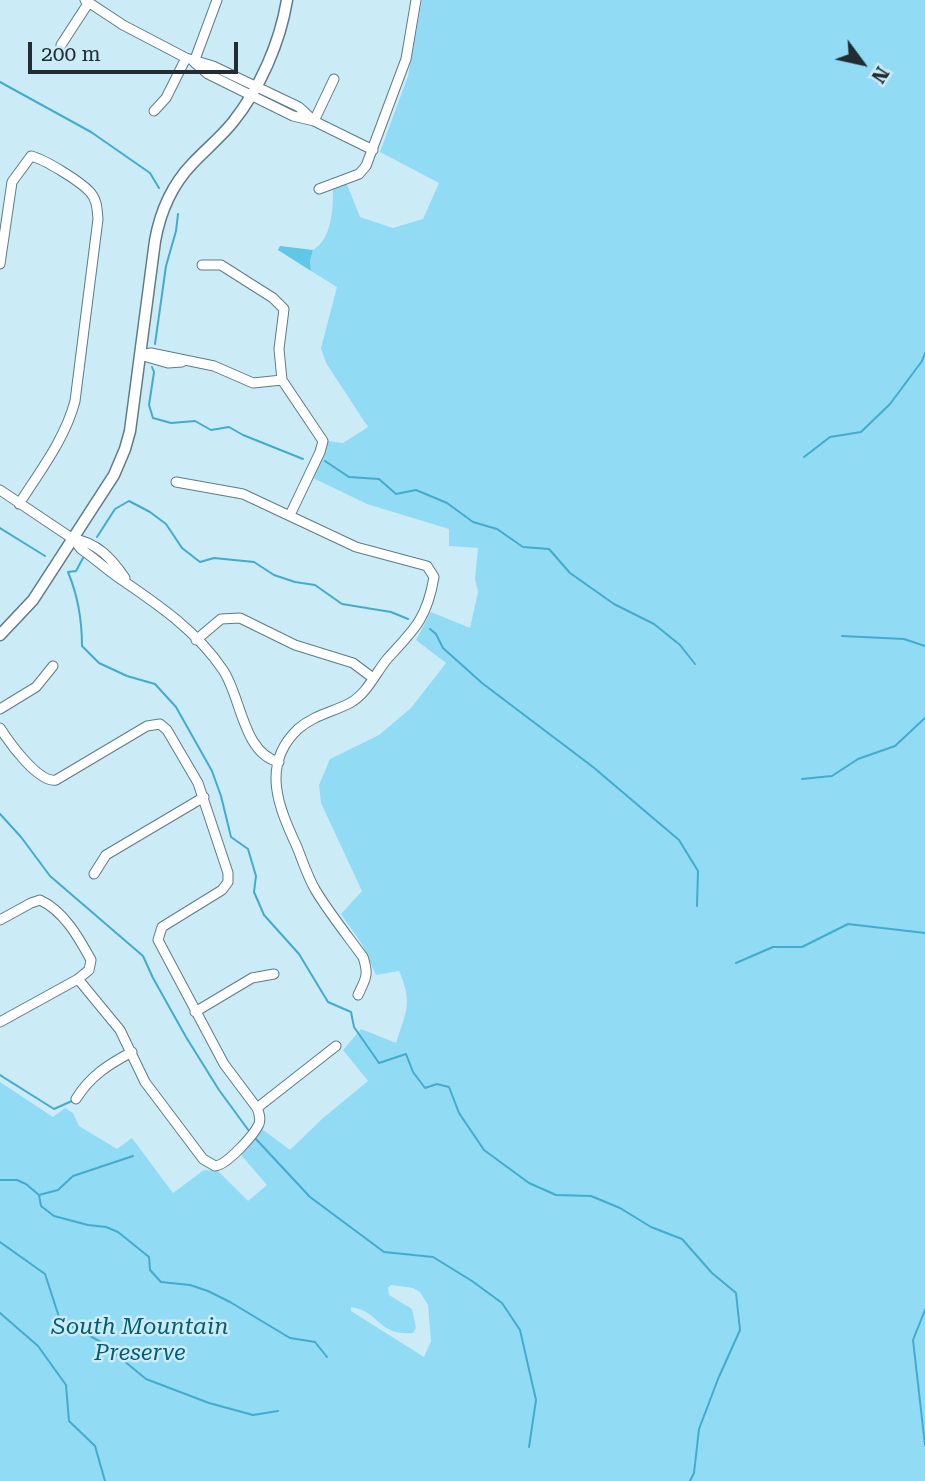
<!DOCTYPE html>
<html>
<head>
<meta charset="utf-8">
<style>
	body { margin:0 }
	#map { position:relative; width:925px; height:1481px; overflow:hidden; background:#cbecf7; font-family:"Roboto Serif",serif }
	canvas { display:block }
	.north { position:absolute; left:827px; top:28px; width:70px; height:70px; -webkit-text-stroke:5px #cbecf7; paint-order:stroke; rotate:123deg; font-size:19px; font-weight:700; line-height:28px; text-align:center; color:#212d32 }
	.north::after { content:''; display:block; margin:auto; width:24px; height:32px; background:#212d32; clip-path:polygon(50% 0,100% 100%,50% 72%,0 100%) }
	.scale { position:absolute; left:28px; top:42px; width:210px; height:32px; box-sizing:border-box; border:4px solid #212d32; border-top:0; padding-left:9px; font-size:21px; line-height:24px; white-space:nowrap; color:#212d32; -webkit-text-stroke:5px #cbecf7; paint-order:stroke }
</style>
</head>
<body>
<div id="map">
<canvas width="925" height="1481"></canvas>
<div class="north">N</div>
<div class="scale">200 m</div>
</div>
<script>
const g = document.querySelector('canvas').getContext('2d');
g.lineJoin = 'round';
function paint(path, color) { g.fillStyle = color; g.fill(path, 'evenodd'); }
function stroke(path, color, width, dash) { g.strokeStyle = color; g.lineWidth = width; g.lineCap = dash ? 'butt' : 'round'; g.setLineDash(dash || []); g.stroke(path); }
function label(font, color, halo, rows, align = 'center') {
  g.font = font + ' "Roboto Serif",serif'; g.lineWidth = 5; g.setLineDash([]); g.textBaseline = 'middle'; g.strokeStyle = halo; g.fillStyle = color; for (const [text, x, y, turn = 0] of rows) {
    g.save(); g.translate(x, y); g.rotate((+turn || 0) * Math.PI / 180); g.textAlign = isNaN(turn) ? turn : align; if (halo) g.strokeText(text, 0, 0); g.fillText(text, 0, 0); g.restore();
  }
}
paint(new Path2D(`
	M422 0H925V1481H0V1082L53 1117 65 1108 73 1113 79 1126 117 1149 132 1138 173 1193 204 1170 218 1171 248 1201 267 1185 241 1155 262 1129 290 1150 323 1118 368 1081 343 1050 361 1029 396 1043C406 1012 413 1003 399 971L376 975 362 944 341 914 362 891 321 803 319 785 330 759 379 735 411 708 446 663 416 640 431 612 470 628 478 592 475 579 478 548 449 546V529L367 504 313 478 327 441 343 443 368 427 326 363 321 348 337 287 311 271 310 261 313 250C332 239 333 209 333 189L346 182 360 217 393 228 423 219 439 183 380 152 408 76ZM391 1285 413 1288 420 1292 428 1305 431 1341 424 1357 351 1311V1307C380 1311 377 1336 413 1333L416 1328 412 1309 389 1295 388 1288Z`), '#92dbf4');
paint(new Path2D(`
	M280 246 313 250 310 261 311 271 278 250Z`), '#61c7e7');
stroke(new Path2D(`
	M0 82 91 132 150 173 159 188
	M155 344 166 266 176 231 178 214
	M152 367 154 372 149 405 153 418 171 423 195 421 211 430 229 427 243 435 303 459
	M804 457 830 437 861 432 890 404 922 361 925 353
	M325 461 349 477 379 479 396 494 416 490 447 503 473 522 497 529 523 547 549 549 570 573 614 604 654 624 680 645 695 664
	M0 528 45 556
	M97 537 115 509 129 501 150 512 166 524 182 548 200 562 214 558 254 562 274 575 295 582 315 585 342 604 391 612 408 619
	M83 558 76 571 68 572C78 596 82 619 82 646L99 663 127 676 155 684 176 707 212 771 221 796 231 837 248 849 256 876 254 892 264 915 299 954 328 1002 351 1012 354 1027 379 1063 406 1054 413 1072 425 1088 437 1084 449 1087 459 1113 484 1150 529 1183 556 1195 591 1196 620 1208 651 1227 682 1239 712 1273 736 1293 740 1330 718 1379 699 1429 694 1473 690 1481
	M430 629 436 634 443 648 482 683 593 767 679 840 698 871 697 906
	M842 636 904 639 925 646
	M802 779 832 776 858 759 895 746 925 718
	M0 814 21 837 50 876 143 956 153 978 186 1037 219 1090 249 1131
	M736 963 773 947H802L848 924 925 933
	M0 1075 54 1109 72 1101
	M255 1138 310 1197 384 1252 433 1257 472 1281 502 1303 520 1330 536 1400 529 1447
	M0 1180H17L26 1184 39 1195 41 1206 54 1216 88 1225 106 1227 118 1232 149 1257 150 1270 161 1282 190 1285 208 1291 230 1302 290 1338 315 1342 327 1357
	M39 1195 58 1190 73 1176 133 1156
	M0 1242 45 1274 60 1320 101 1342 146 1379 209 1403 253 1415 278 1411
	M925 1310 913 1340 925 1445
	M0 1313 38 1346 66 1385 69 1421 95 1446 105 1481`), '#43abcb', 2);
const minor = new Path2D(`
	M85 0 123 25 186 58 213 66 299 107 314 121
	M61 45 89 2
	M194 62 217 0
	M195 63 208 74 293 116 314 121 373 150
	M154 111 166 98 186 58
	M314 121 334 79
	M319 189 359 174 366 166 406 59 416 0
	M0 264 12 182 31 156C44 159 80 181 90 192 97 200 97 208 98 219L75 401C65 439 40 471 19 504
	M202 265H221L273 298 284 309 279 349 282 380 323 441 320 452 290 515
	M140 355 151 353 214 366 253 383 282 380
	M140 355 168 363 182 362
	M176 482 243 494 356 547 427 566 434 577C427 618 415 629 388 658 376 672 367 694 350 703 333 712 314 715 298 729 260 765 279 808 297 847 303 862 308 878 316 891 330 914 347 935 363 957 369 975 366 978 358 995
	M0 490 73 539 81 549C94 558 106 569 119 578 157 604 196 630 223 670 241 696 243 754 279 762
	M73 539C97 542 112 559 125 578
	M196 640 221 619 240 618 295 645 353 663 373 678
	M0 709 36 687 53 666
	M0 728C9 742 38 783 56 780L147 726 160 724 167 730 198 783 228 873V882L222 890 162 927 158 940 224 1064 257 1108
	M94 874 106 855 204 797
	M0 920 31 903 40 900C64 911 79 938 91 960L89 970 78 979 0 1022
	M78 979 120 1030 145 1082 203 1159 215 1166C227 1165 254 1135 259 1124 261 1118 259 1113 257 1108L336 1046
	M195 1012 252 978 274 974
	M76 1099C90 1076 109 1064 132 1052`);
const tertiary = new Path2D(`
	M0 635 33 600 114 475 125 449 130 431 155 241C160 213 172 185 192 164 205 150 221 137 233 122 260 88 280 43 287 0`);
stroke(minor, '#5e7b86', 11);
stroke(tertiary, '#5e7b86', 13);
stroke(minor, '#fff', 9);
stroke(tertiary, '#fff', 10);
label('italic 23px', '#035d73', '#cbecf7', [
	["South Mountain",140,1327],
	["Preserve",140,1353]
]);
</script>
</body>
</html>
